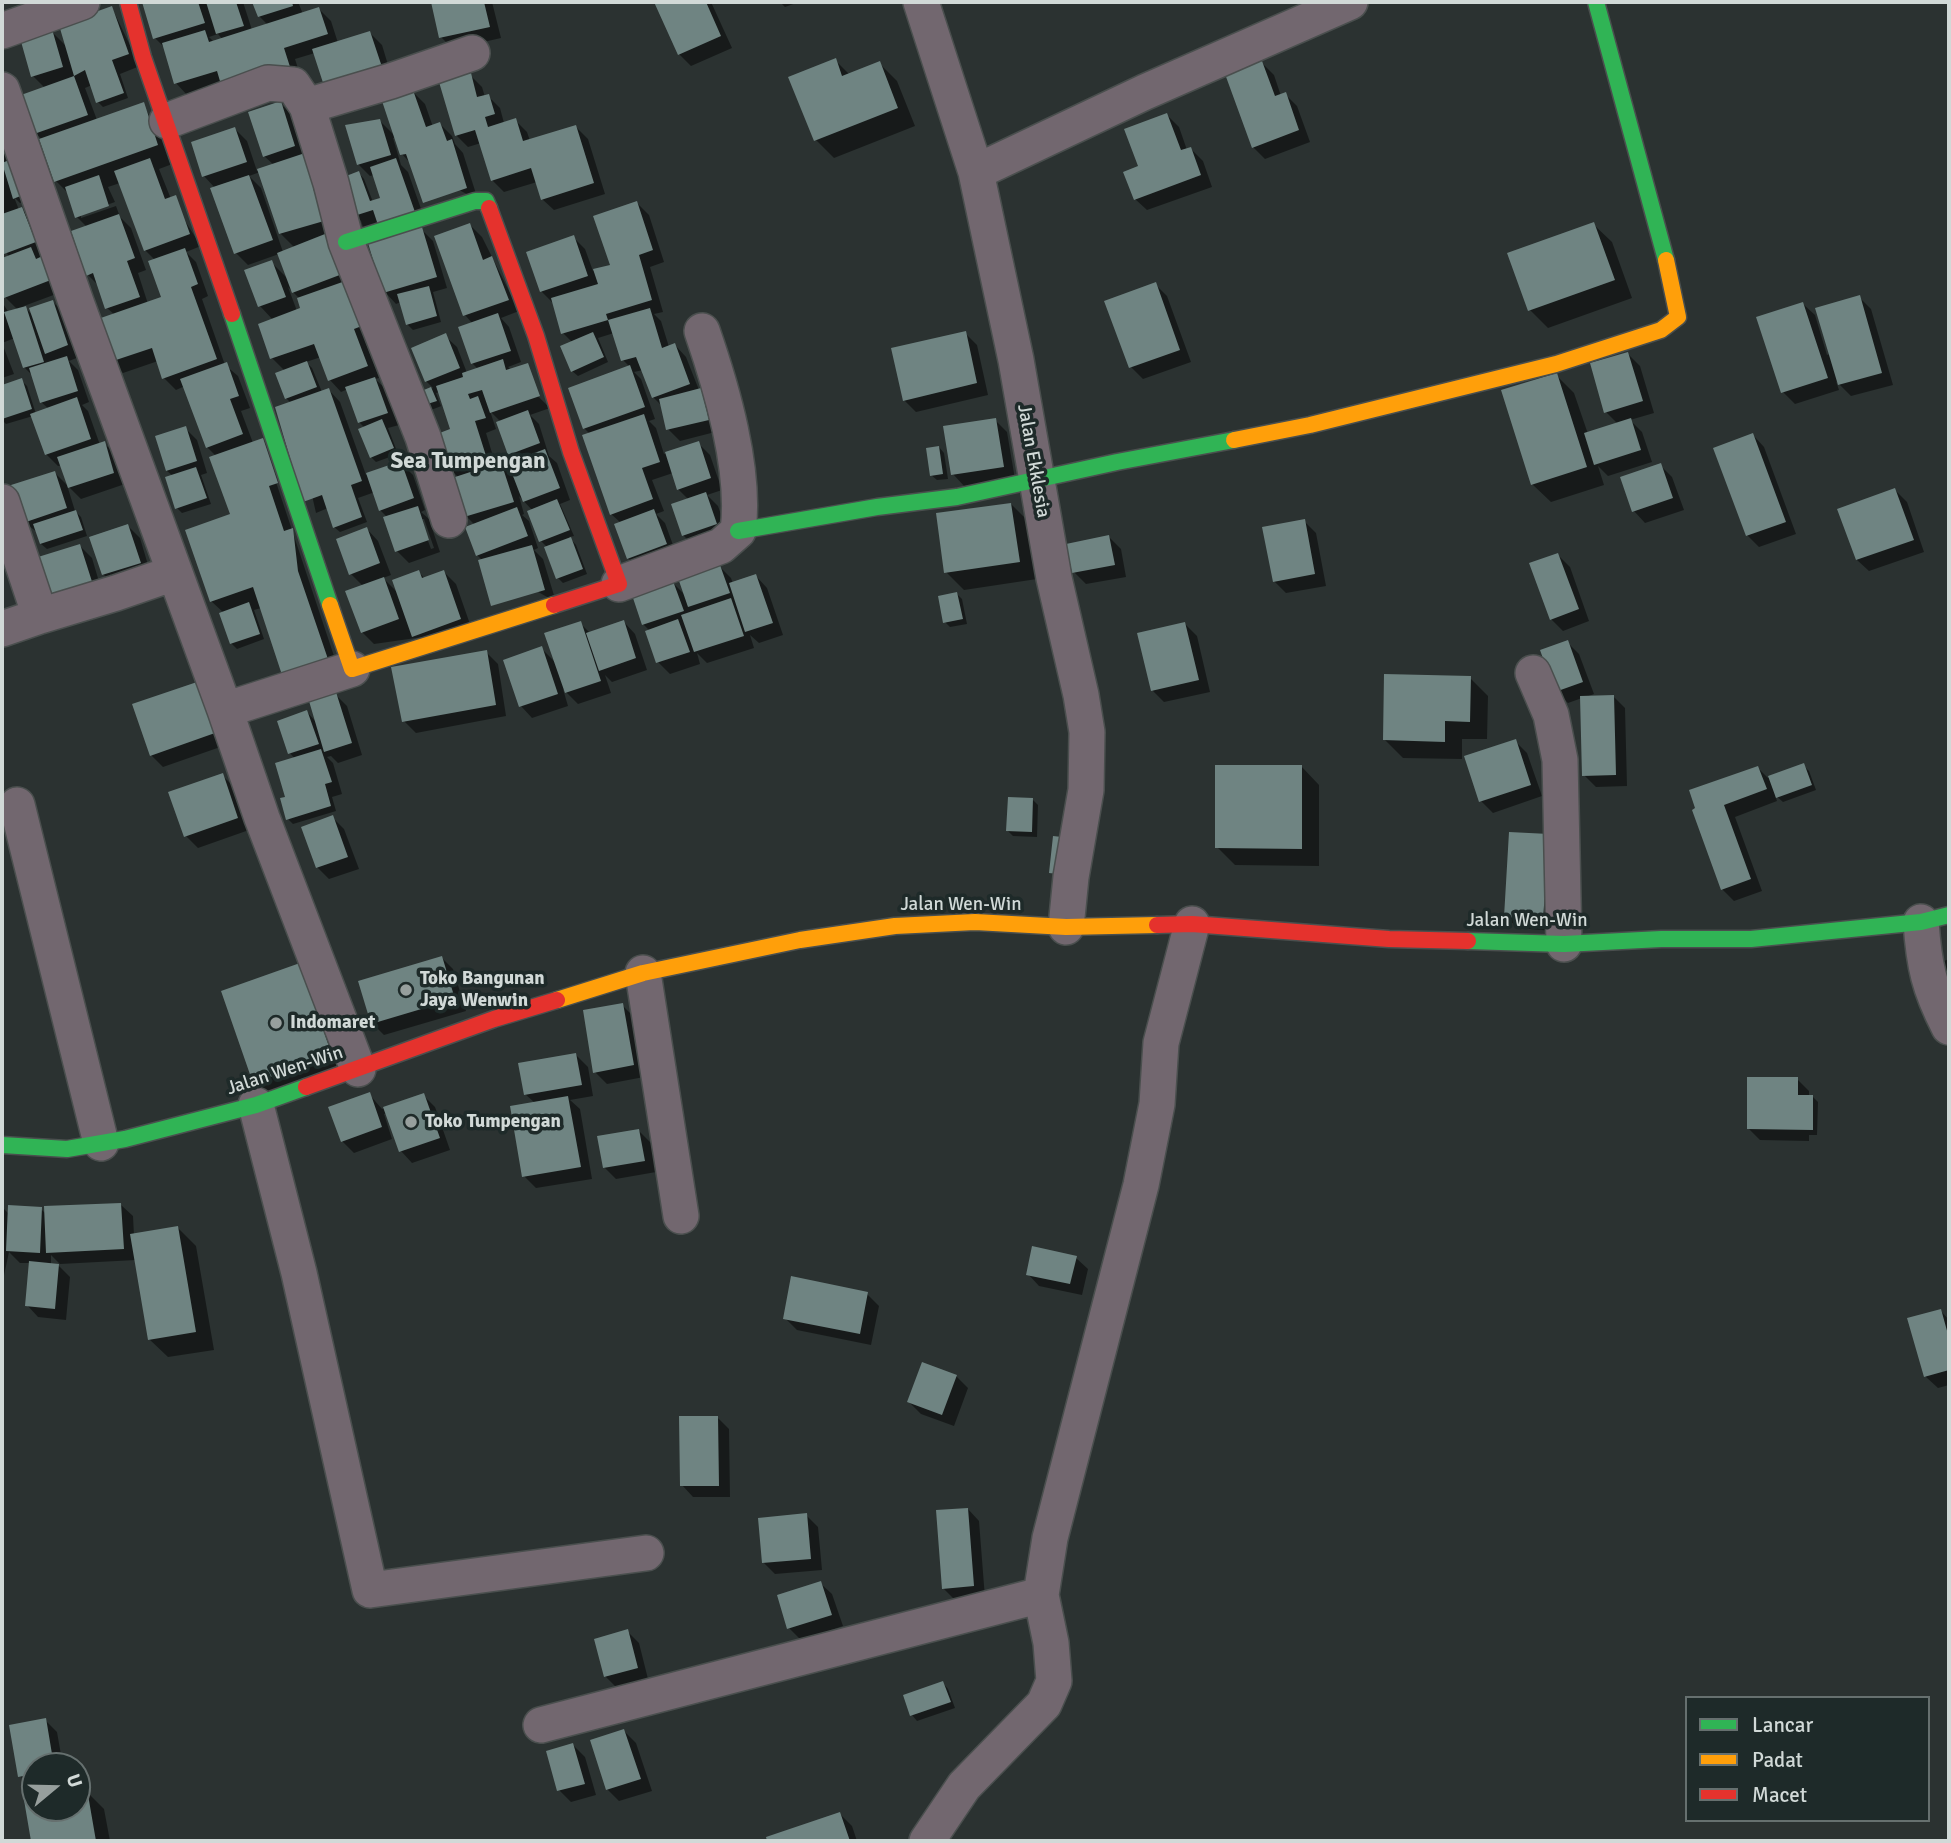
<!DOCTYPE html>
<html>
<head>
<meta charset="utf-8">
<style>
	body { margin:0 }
	#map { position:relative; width:1951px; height:1843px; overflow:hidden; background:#2b3231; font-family:Signika,sans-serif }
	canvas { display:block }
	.frame { position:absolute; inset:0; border:4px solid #d1d9d7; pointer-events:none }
	.legend { position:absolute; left:1685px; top:1696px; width:245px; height:126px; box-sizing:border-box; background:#1e2a29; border:2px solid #66706f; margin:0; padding:9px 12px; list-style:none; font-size:21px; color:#d1d9d7 }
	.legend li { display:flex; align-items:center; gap:14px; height:35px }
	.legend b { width:35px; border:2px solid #66706f }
	.north { position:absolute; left:21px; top:1752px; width:70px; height:70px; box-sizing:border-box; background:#1e2a29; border:2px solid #66706f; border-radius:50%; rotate:71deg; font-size:19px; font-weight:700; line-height:28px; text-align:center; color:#d1d9d7 }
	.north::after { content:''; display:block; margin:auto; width:24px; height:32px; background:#979f9d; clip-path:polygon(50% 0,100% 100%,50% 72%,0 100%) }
</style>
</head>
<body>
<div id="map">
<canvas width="1951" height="1843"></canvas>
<div class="frame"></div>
<ul class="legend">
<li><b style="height:9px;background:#30b455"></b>Lancar</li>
<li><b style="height:9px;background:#ff9f0a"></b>Padat</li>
<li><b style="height:9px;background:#e5322d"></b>Macet</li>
</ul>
<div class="north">U</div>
</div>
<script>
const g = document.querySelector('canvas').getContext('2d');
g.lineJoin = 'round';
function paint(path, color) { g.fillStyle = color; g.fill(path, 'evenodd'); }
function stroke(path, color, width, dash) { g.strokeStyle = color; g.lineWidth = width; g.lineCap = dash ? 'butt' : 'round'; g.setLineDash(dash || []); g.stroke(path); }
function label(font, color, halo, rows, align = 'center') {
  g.font = font + ' Signika,sans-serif'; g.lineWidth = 7; g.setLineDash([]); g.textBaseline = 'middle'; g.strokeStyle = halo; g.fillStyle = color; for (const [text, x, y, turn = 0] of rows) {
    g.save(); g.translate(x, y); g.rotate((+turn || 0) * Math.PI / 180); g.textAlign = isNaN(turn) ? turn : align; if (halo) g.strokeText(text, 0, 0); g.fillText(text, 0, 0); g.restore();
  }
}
paint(new Path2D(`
	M143 2H243L252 30 268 25 259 16 254 2H298L303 14 319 9 331 21 338 43 370 33 382 45 395 88 315 53 295 59 302 81 187 95 176 83 166 49 155 38ZM218 34 223 40 214 42 209 37Z
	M432 2H492L501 38 453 49 441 37Z
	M656 2H711L732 48 691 66 679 54Z
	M780 2H799L785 7Z
	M112 8 140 66 120 74 128 98 103 107 98 102 92 85 85 88 97 120 143 104 175 163 159 169 171 199 201 246 186 252 196 262 208 296 202 299 225 365 238 376 250 408 241 411 253 443 262 440 341 677 261 608 254 610 264 639 237 649 231 643 224 613 211 601 232 515 216 456 207 447 185 386 176 390 164 378 158 361 123 373 111 361 115 315 107 308 100 287 88 275 87 227 77 217 69 194 56 181 42 140 36 133 45 88 33 76 51 31 67 47ZM120 183 145 250 155 260 164 298 148 304 138 273 146 270 131 228 120 217 116 206 81 218V214L115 202 108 187Z
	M835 60 850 75 879 63 897 81 915 126 834 158 816 140Z
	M1262 63 1274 75 1281 96 1285 94 1297 106 1310 142 1265 159 1253 147Z
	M470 75 482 87 485 97 488 96 500 108 504 123 515 120 527 132 530 141 576 127 588 139 605 194 554 210 542 199 537 182 504 192 492 180 481 143 468 147 456 135Z
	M413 92 425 104 433 127 440 124 452 136 455 144 463 153 478 200 412 165 402 154Z
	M280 103 292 115 378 336 365 341 379 378 375 379 387 390 399 425 388 428 398 454 376 462 371 457 365 428 359 422 348 389 341 392 330 380 321 357 306 362 312 368 322 392 329 390 340 402 366 475 401 463 413 475 425 510 421 512 429 519 440 552 409 563 397 551 388 518 380 510 375 492 358 498 367 522 340 532 334 527 328 508 316 513 291 403 286 398 285 371 272 358 260 325 273 320 260 306 271 262 289 280 279 254 248 265 236 253 212 189 215 188 204 176 235 129 247 141 257 171 274 165 264 156ZM260 172 280 233 295 248 283 252 261 188 249 176ZM288 287 299 298 303 309 297 311ZM420 519H424L434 548 431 549Z
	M1167 115 1179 127 1187 150 1191 149 1203 161 1212 187 1147 210 1135 199 1140 167Z
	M379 120 396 137 393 138 401 165 408 172 426 223 421 229 433 241 447 288 433 292 441 322 413 330 407 324 401 302 396 304 385 292 361 221 356 215 359 173 364 179 373 202 382 199 374 175 370 176 358 164Z
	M2 134 32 199 20 203 14 197 19 210 22 209 34 221 67 290 24 306 33 316 53 302 65 314 79 357 69 361 78 370 89 402 82 405 88 411 100 445 104 443 116 455 125 484 81 499 69 487 62 465 58 466 46 454 33 416 6 424 2 420V387L21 380 27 386 36 414 49 409 41 402 34 377 24 367 15 338 2 343 14 374 2 378V302L9 313 18 310 5 297 2 287V260L9 257 2 244Z
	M637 203 649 215 664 262 650 267 663 312 654 314 661 321 669 347 675 345 686 357 699 390 712 402 719 431 680 441 668 429 663 407 653 397 643 370 634 372 641 379 655 419 649 421 656 428 664 454 698 443 710 455 722 490 707 495 718 506 728 535 695 547 683 535 689 500 678 489 673 473 652 480 664 511 656 514 665 523 677 556 640 570 628 558 621 523 611 514 590 434 584 428 630 367 623 360 614 333 598 338 608 362 578 376 572 371 573 343 563 333 554 304 542 292 529 253 573 237 585 249 593 271 612 266Z
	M1593 224 1612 242 1632 298 1548 328 1530 310Z
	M470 225 482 237 519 311 501 318 509 327 521 362 508 367 550 408 530 415 539 424 549 456 557 463 570 500 560 504 574 536 569 537 576 545 587 574 563 583 558 578 546 546 541 541 533 511 519 496 524 514 522 515 529 521 538 548 534 550 543 559 556 602 483 561 477 555 475 525 466 516 459 478 451 470 453 430 444 405 431 410 421 393 433 388 426 381 445 336 457 347 467 373 478 369 472 363V323L465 315ZM439 392 444 405 441 406 436 393ZM490 411 501 422 510 454 518 462 516 480 501 464 496 466 486 433 496 429Z
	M1155 284 1167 296 1191 362 1143 379 1131 367 1107 302Z
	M1859 297 1871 309 1893 385 1851 396 1836 381 1839 390 1795 404 1783 392 1803 304 1815 315 1827 355 1830 354Z
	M965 333 977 345 988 395 916 412 904 400Z
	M1628 354 1640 366 1654 413 1630 420 1642 432 1652 462 1608 476 1598 466 1604 485 1551 502 1532 484 1556 375 1574 393 1588 434 1618 424 1606 412Z
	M995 420 1007 432 1015 479 964 486 953 474Z
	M185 428 197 440 207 473 201 475 211 504 182 513 177 508 173 476 167 471 157 437Z
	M1753 435 1764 447 1796 534 1759 547 1747 535Z
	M939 447 944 453 948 479 937 480 931 475Z
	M1660 465 1672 477 1684 510 1645 523 1634 511Z
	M55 473 67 485 75 511 81 517 87 536 47 549 41 544 38 533 24 522Z
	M1895 490 1907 502 1924 552 1869 571 1857 560 1839 510Z
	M1011 504 1029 522 1037 579 964 590 946 572Z
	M1304 521 1316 533 1326 586 1286 593 1274 581Z
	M128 526 140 538 151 575 115 586 103 574Z
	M367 529 378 541 391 575 383 578 399 594 419 572 425 579 444 572 456 584 472 630 374 644 362 632 363 586 351 574Z
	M1109 537 1121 549 1126 577 1086 584 1074 572Z
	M80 546 92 558 105 602 66 614Z
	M1558 555 1570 567 1589 621 1563 631 1551 619Z
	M719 566 731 578 733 584 756 576 767 588 783 635 759 643 750 635 754 648 707 663 697 653 700 664 670 674 658 662 650 631 643 624 673 583 686 596Z
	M957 594 962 599 967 624 950 627 945 622Z
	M624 622 635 634 647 670 612 682 605 675 611 693 578 704 563 689 568 706 532 718 521 706 541 648 556 663 580 623 590 633Z
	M1185 624 1197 636 1210 692 1164 702 1153 691Z
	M1567 642 1579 654 1594 694 1586 697 1613 696 1625 708 1627 786 1596 787 1584 775 1582 698 1568 703 1556 691Z
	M486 652 498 664 506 716 416 733 404 721Z
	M1470 678 1488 696 1487 739H1462V759L1403 758 1385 740Z
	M196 684 226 745 163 767 151 755Z
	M335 694 347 706 362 755 338 763 331 756 327 757 333 763 342 794 332 797 336 811 293 824 288 819 287 798 295 759 290 753 307 712 317 723Z
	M1515 741 1527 753 1542 796 1493 813 1481 801Z
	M1803 765 1809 771 1816 790 1783 802 1775 795 1777 801 1735 817 1762 891 1734 901 1722 889 1697 809 1758 768 1768 778Z
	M1301 766 1319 785V866L1235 865 1217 847Z
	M222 775 234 787 249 830 198 848 186 836 170 793Z
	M1032 799 1038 805 1037 837 1013 836 1008 831Z
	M332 817 344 829 359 869 329 879 317 867Z
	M1548 836 1554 931 1517 928 1506 916Z
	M442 958 453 969 466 1011 384 1035 372 1023Z
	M1949 959V986L1941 962Z
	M318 983 349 1073 272 1100 254 1082Z
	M622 1005 634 1017 644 1077 607 1084 595 1072Z
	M576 1055 588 1067 593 1096 570 1100 580 1109 592 1179 536 1188 524 1176 535 1103 525 1094Z
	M1797 1079 1809 1091V1097H1813L1818 1102 1817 1135H1809V1141L1760 1140 1748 1128Z
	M369 1094 382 1109 423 1095 435 1107 450 1150 412 1163 401 1151 387 1113 384 1114 392 1139 354 1153 342 1141Z
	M639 1131 651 1143 656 1172 616 1179 604 1167Z
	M121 1205 133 1216 134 1236 178 1228 196 1246 214 1350 168 1357 149 1339 136 1260 60 1264 51 1255V1265H58L70 1277 66 1320 38 1317 27 1305 31 1263H20L9 1252 3 1280H2V1207L9 1214 41 1209 46 1214Z
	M1076 1258 1088 1269 1082 1295 1039 1286 1028 1274Z
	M867 1294 879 1306 871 1345 797 1330 785 1318Z
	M1940 1310 1949 1320V1385L1938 1388 1926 1377 1909 1320Z
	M956 1376 968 1388 954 1426 921 1414 909 1402Z
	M717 1417 729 1429 730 1497H693L682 1485Z
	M968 1509 979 1521 985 1598 955 1600 943 1588Z
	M806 1515 818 1527 822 1570 775 1574 763 1562Z
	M820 1583 832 1594 843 1626 801 1640 789 1628Z
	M627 1631 639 1643 648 1679 617 1688 605 1676Z
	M943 1683 948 1689 955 1708 917 1721 912 1715Z
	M45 1720 57 1732 63 1766H35V1787L32 1788 20 1776Z
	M624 1731 636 1743 652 1791 619 1801 607 1789Z
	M573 1745 585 1757 596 1795 571 1802 559 1790Z
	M86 1791 104 1809 110 1841H33L26 1802 35 1800V1808H77V1793Z
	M840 1814 852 1826 857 1841H769L768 1838Z`), '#0007');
paint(new Path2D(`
	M142 2H198L205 23 153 39Z
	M206 2H236L244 26 216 34Z
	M252 2H292L293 6 258 17Z
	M431 2H484L490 27 439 38Z
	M654 2H706L721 36 678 55Z
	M112 6 129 54 112 60 124 93 96 103 85 70 74 76 59 25Z
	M319 7 328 34 284 48 291 70 222 88 217 71 174 84 162 43 205 30 209 42Z
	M52 29 63 67 31 77 20 38Z
	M370 31 385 76 327 95 312 49Z
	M836 58 842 76 880 61 898 108 814 141 788 77Z
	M1262 61 1275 96 1286 92 1299 130 1252 148 1225 74Z
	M471 73 477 97 489 94 495 114 485 117 488 127 516 118 523 141 576 125 594 183 541 200 531 168 491 181 475 130 455 136 439 82Z
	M74 76 88 115 34 134 21 95Z
	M413 90 426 127 440 122 447 141 452 139 467 188 423 203 406 154 400 155 382 101Z
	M281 101 295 146 263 157 248 112Z
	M144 102 158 145 54 182 39 139Z
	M1167 113 1181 150 1191 147 1201 175 1134 200 1123 172 1138 166 1124 129Z
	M380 119 391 155 357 165 345 125Z
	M235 127 247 162 202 177 191 142Z
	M311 151 322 185 313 188 324 221 279 234 257 169Z
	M14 158 28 193 13 199 2 163Z
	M150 158 165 199 176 195 190 234 144 251 114 171Z
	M396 158 415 212 378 225 373 210 354 216 341 178 359 171 370 201 380 198 370 167Z
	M99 175 109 206 75 218 65 187Z
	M249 175 273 240 234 254 210 188Z
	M637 201 653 250 639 255 652 300 606 314 608 320 561 334 551 298 598 284 593 269 610 265 593 216Z
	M22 207 36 242 4 254 2 249V214Z
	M119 214 135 258 127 261 140 297 105 309 93 273 86 276 71 231Z
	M1594 222 1615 280 1528 311 1507 253Z
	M470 223 483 260 492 256 509 300 463 316 434 236Z
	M422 227 437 277 383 293 368 243Z
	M330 232 345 273 292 293 277 253Z
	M574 235 588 276 540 292 526 252Z
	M31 247 36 259 47 254 56 278 4 298 2 292V258Z
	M185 248 198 284 191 287 217 359 162 379 152 348 110 362 95 320 161 297 148 261Z
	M272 260 286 297 258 307 244 270Z
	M351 279 367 324 354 329 368 366 328 381 314 344 270 359 258 324 300 308 297 298Z
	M1156 282 1180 350 1129 368 1104 301Z
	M429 286 437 316 406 325 397 294Z
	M1860 295 1882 373 1838 385 1815 308Z
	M53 300 68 345 45 354 29 308Z
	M1803 302 1828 378 1781 393 1756 317Z
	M26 306 44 362 23 368 4 312Z
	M650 308 662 348 675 343 690 384 652 398 636 357 621 361 608 320Z
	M498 313 511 351 471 364 458 327Z
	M966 331 977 383 903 401 891 348Z
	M593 332 604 357 571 372 560 346Z
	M446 333 460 368 425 382 411 348Z
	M1628 352 1643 401 1604 413 1590 363Z
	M67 356 78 391 40 403 29 368Z
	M503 359 506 370 528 363 540 396 490 413 482 390 468 394 470 399 478 396 486 418 475 421 487 459 449 471 437 434 450 429 436 386 463 377 462 373Z
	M307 361 317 387 285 399 275 373Z
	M227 362 239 396 230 399 243 434 206 448 180 379Z
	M630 365 645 407 583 429 568 388Z
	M1557 373 1587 467 1531 485 1501 390Z
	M375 377 388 413 358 423 345 387Z
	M22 378 32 409 2 419V385Z
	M431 387 437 401 424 405 419 392Z
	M329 388 362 481 351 485 362 517 333 528 322 495 303 502 275 407Z
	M701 388 709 420 666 430 659 399Z
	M77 397 91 439 45 455 30 414Z
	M528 410 540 443 508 455 496 422Z
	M644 414 660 462 642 468 653 499 610 515 582 435Z
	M996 418 1004 467 951 475 943 426Z
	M1631 418 1641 450 1594 465 1584 433Z
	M382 419 394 448 370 458 358 429Z
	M186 426 197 461 166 471 155 436Z
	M1753 433 1786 522 1746 536 1713 448Z
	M263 438 278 483 269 486 284 531 293 528 298 571 330 665 284 681 253 587 210 602 185 530 230 514 209 457Z
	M105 441 114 473 68 488 57 457Z
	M699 441 711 478 677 490 665 452Z
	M939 446 943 474 930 476 926 448Z
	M545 449 560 488 523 502 508 463Z
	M401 461 414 498 379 511 366 473Z
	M501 462 514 502 464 517 452 478Z
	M1661 463 1673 498 1632 512 1620 477Z
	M196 467 207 498 175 509 165 477Z
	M55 471 67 508 23 523 11 485Z
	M1895 488 1914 540 1856 560 1837 509Z
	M706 492 717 524 682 536 671 504Z
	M557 499 570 530 539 542 527 511Z
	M1011 503 1020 562 944 573 936 513Z
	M418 506 429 540 395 552 383 517Z
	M517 507 528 536 476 556 465 527Z
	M654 509 667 544 627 559 614 524Z
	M76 510 83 530 40 544 33 524Z
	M1305 519 1315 574 1273 582 1262 527Z
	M128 524 141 563 102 575 89 537Z
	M367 527 380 563 349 575 336 539Z
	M1109 535 1115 565 1072 573 1066 544Z
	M571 537 583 569 556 579 544 547Z
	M80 544 95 591 53 603 38 557Z
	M532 545 545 590 491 606 478 560Z
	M1558 553 1579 609 1550 620 1529 563Z
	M720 565 730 593 688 607 678 578Z
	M419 570 422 578 444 570 461 619 412 637 392 580Z
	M756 574 773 623 745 632 729 583Z
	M384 577 399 619 361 633 345 591Z
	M673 581 684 611 642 625 632 595Z
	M957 592 963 619 943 623 938 596Z
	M731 598 744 636 694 652 681 615Z
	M249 602 260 634 230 644 219 613Z
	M678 619 690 652 656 663 645 631Z
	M624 620 636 658 599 671 586 633Z
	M581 621 601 681 565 693 544 633Z
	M1185 622 1199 680 1151 691 1137 633Z
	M1568 640 1583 682 1555 692 1540 650Z
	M542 646 558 694 519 707 503 660Z
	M487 650 496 705 402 722 391 667Z
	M1384 674 1471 676 1470 722 1445 721V742L1383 740Z
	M197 682 215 733 150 756 132 704Z
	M336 692 352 743 324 752 309 701Z
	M1614 695 1616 775 1582 776 1580 696Z
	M307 710 319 744 288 754 277 721Z
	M1516 739 1531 785 1479 802 1464 756Z
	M321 749 332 782 325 784 331 806 286 820 280 798 285 797 275 763Z
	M1804 763 1812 785 1776 798 1768 776Z
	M1215 765H1302V849L1215 848Z
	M1758 766 1767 789 1724 805 1751 879 1721 890 1692 810 1695 808 1689 790Z
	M223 773 238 818 184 837 168 792Z
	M1008 797 1033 798 1032 832 1006 831Z
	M333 815 348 857 316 868 301 827Z
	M1509 832 1549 834 1543 920 1504 917Z
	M1053 836 1071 838 1068 875 1049 873Z
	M442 956 455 999 371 1024 358 981Z
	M300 963 332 1055 253 1083 221 991Z
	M623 1003 634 1065 593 1073 583 1010Z
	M576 1053 582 1085 524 1095 518 1063Z
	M1747 1077H1798V1095H1813V1130L1747 1129Z
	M370 1092 382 1127 341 1142 328 1107Z
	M424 1093 440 1138 399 1152 383 1107Z
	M568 1096 581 1167 522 1177 510 1106Z
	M639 1129 645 1161 603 1168 597 1136Z
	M121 1203 124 1249 46 1253 44 1206Z
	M8 1205 42 1207 40 1253 6 1251Z
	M178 1226 196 1332 148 1340 130 1234Z
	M1032 1246 1077 1256 1070 1284 1026 1275Z
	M29 1261 59 1264 55 1309 25 1306Z
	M791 1276 868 1292 860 1334 783 1319Z
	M1941 1309 1949 1338V1370L1924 1377 1907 1318Z
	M922 1362 957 1375 942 1415 907 1402Z
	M679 1416H718L719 1486H680Z
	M968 1508 974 1586 942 1589 936 1510Z
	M807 1513 811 1559 762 1563 758 1518Z
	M821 1581 832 1615 787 1629 777 1595Z
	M628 1629 638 1668 604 1677 594 1639Z
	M943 1681 951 1702 910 1716 903 1695Z
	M46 1718 54 1766H35V1774L18 1777 9 1725Z
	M624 1729 641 1779 606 1790 590 1740Z
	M573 1743 585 1784 557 1791 546 1751Z
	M87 1789 96 1841H31L24 1800 35 1798V1808H77V1791Z
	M840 1812 850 1841H767L766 1837Z`), '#6f8482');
const street = new Path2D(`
	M921 2 976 172 1016 360 1054 578 1081 695 1087 732 1086 790 1071 877 1066 927
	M2 31 82 2
	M2 90 76 302 225 710 262 818 358 1069
	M307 106 391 81 472 53
	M167 121 268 83 293 85 307 106 331 183 346 242 423 437 449 520
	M976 172 1145 92 1350 2
	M2 502 40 616 116 593 174 573
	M619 584 721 546 738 531C746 470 722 389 702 331
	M2 629 40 616
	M1533 673 1551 715 1560 760 1564 944
	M225 710 352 669
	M17 805 101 1143
	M1921 922C1924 966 1929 988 1949 1027
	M643 973 681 1216
	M256 1105 299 1273 370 1590 646 1553
	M541 1725 1041 1595 1050 1538 1141 1185 1157 1104 1161 1043 1192 924
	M927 1841 964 1786 1044 1704 1054 1681 1051 1643 1041 1595`);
const fast = new Path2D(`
	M1596 2 1666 260
	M346 242 475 201H486L489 208
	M232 314 330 605
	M738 531 877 507 957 497 1117 462 1234 440
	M1468 941 1564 944 1661 939H1751L1921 922 1949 915
	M2 1145 67 1149 125 1139 256 1105 306 1087`);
const slow = new Path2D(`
	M1234 440 1310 425 1556 364 1661 330 1678 317 1666 260
	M330 605 352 669 554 605
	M557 1000 643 973 800 940 895 926 975 922 1066 927 1157 925`);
const jam = new Path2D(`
	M128 2 143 57 232 314
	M489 208 536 336 571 452 619 584 554 605
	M1157 925 1192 924 1389 939 1468 941
	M306 1087 494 1019 557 1000`);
stroke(street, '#4a4f4e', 38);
stroke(fast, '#4a4f4e', 19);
stroke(slow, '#4a4f4e', 19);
stroke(jam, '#4a4f4e', 19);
stroke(street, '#72676f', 35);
stroke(fast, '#30b455', 16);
stroke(slow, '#ff9f0a', 16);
stroke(jam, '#e5322d', 16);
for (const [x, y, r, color] of [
	[406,990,7,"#979f9d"],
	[276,1023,7,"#979f9d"],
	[411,1122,7,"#979f9d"]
]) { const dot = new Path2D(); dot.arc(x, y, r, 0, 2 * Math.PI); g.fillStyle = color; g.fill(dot); stroke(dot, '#1e2a29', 2.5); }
label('19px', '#d1d9d7', '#1e2a29', [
	["Jalan Ekklesia",1033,461,80],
	["Jalan Wen-Win",961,905],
	["Jalan Wen-Win",1527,921],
	["Jalan Wen-Win",285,1071,-18]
]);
label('bold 19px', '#d1d9d7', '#1e2a29', [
	["Toko Bangunan",420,979],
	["Jaya Wenwin",420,1001],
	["Indomaret",290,1023],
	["Toko Tumpengan",425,1122]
], 'left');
label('bold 23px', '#d1d9d7', '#1e2a29', [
	["Sea Tumpengan",468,462]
]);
</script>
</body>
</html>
